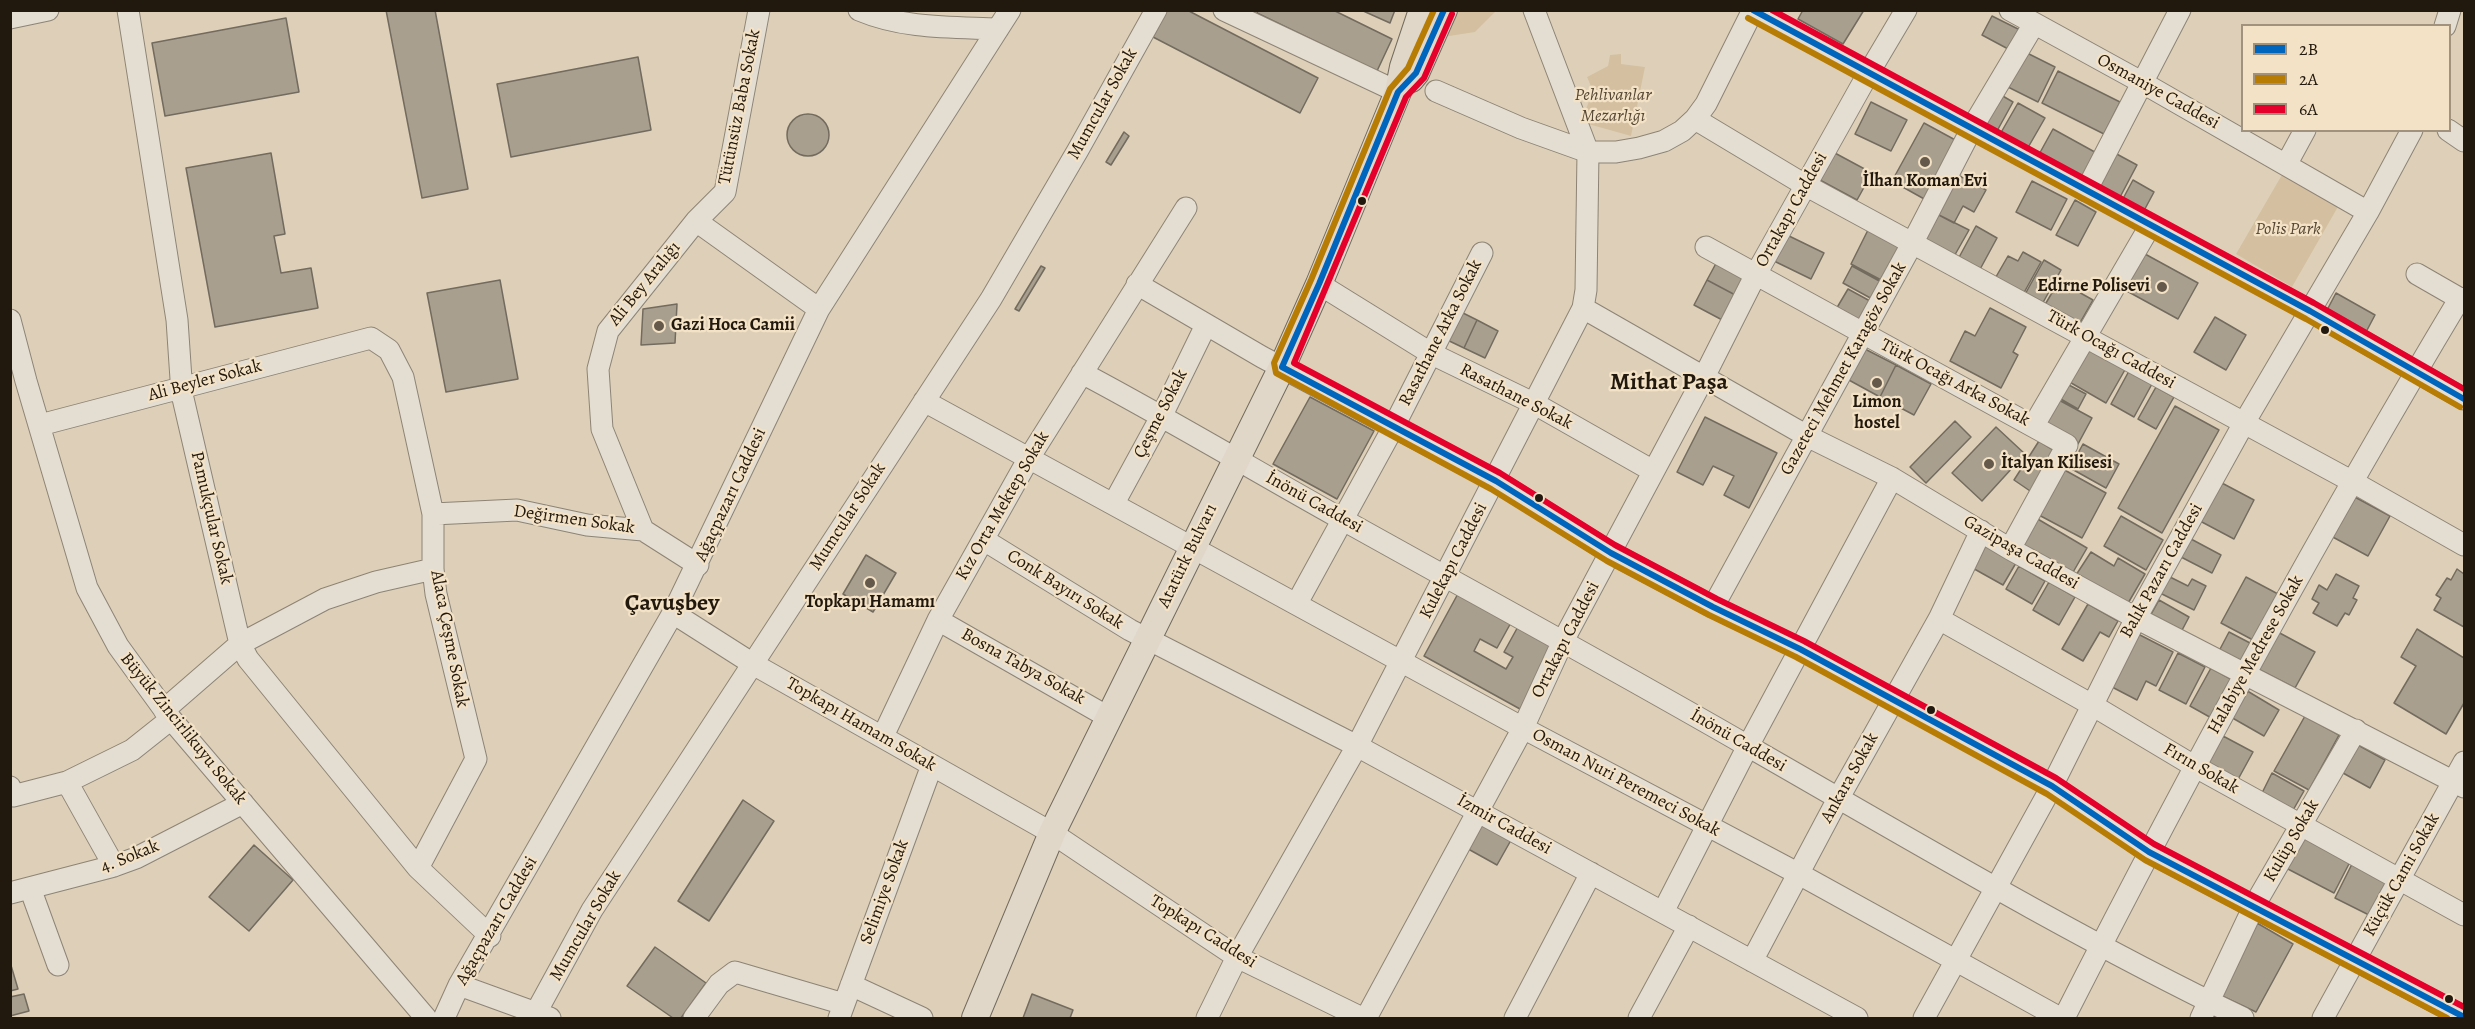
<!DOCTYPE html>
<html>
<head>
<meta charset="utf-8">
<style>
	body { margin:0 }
	#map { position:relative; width:2475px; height:1029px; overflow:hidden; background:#ded0b8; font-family:Alegreya,serif }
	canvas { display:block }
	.frame { position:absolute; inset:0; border:12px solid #22190e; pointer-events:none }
	.legend { position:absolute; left:2241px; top:24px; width:210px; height:108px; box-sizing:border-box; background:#f4e2c6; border:2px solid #a0927c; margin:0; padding:8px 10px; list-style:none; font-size:18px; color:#22190e }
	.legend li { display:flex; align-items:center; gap:12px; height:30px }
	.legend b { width:30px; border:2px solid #a0927c }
</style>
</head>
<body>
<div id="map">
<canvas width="2475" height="1029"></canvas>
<div class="frame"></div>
<ul class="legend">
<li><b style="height:8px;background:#0065bd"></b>2B</li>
<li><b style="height:8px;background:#b77c04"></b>2A</li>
<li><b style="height:8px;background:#e4002b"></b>6A</li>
</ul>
</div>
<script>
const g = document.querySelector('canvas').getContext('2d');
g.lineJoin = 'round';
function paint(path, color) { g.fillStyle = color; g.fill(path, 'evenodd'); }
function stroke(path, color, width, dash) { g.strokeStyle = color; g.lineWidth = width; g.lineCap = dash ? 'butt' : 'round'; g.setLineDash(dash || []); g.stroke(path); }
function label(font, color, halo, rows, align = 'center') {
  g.font = font + ' Alegreya,serif'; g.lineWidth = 4.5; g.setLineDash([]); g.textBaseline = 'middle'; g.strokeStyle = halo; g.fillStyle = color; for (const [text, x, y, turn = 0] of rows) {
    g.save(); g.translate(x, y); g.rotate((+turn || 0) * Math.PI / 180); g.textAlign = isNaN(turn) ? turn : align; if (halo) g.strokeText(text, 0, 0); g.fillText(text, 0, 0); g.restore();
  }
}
paint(new Path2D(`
	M1452 11H1496L1475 32 1443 37Z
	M1621 54V64L1645 67 1631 136 1581 122 1593 91 1587 77 1608 66 1610 55Z
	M2283 173 2339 205 2292 287 2236 254Z`), '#d4c0a1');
const building = new Path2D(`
	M386 10H435L468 189 422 198Z
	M1167 10H1187L1318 78 1300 113 1153 37Z
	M1258 10H1333L1392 39 1377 71 1257 13Z
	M1361 10H1395L1390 23Z
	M1803 10H1864L1843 44 1798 19Z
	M1992 16 2020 30 2010 50 1982 35Z
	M286 18 299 92 165 116 152 43Z
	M2023 51 2055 67 2038 102 2006 86Z
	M638 57 651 130 511 157 497 84Z
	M2058 71 2120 102 2104 134 2042 103Z
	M2001 95 2013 102 1997 131 1986 125Z
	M1871 102 1907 120 1891 151 1855 134Z
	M2018 103 2045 118 2026 151 1999 136Z
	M787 135a21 21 0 1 1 42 0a21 21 0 1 1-42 0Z
	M1924 123 1959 142 1926 200 1892 181Z
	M2053 129 2102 156 2086 184 2037 158Z
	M1124 132 1129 136 1111 165 1106 162Z
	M1833 152 1872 173 1857 200 1818 179Z
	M2113 152 2137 165 2119 199 2094 186Z
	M271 153 285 234 274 236 281 273 311 268 318 308 215 327 186 168Z
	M1956 174 1986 190 1974 212 1963 206 1954 223 1935 213Z
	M2133 180 2154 192 2139 220 2118 208Z
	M2032 181 2067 199 2051 230 2016 212Z
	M2075 200 2096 212 2078 246 2056 235Z
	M1935 213 1969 230 1952 260 1916 243Z
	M1976 226 1997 238 1978 273 1957 261Z
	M1869 228 1902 245 1883 281 1851 264Z
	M1787 235 1824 253 1811 279 1774 261Z
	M2023 252 2041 262 2021 298 1993 282 2008 256 2018 261Z
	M2145 254 2198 283 2178 319 2125 290Z
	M1720 256 1752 273 1739 297 1707 280Z
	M2044 260 2061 270 2040 308 2023 298Z
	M1041 266 1045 268 1019 311 1015 309Z
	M1852 266 1883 283 1874 300 1843 283Z
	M500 280 518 379 446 392 427 293Z
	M1707 280 1739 297 1726 322 1694 305Z
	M2059 281 2093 300 2077 328 2043 308Z
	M1848 289 1870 301 1857 324 1835 311Z
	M2336 293 2375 315 2365 334 2326 312Z
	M677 304 675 343 641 345 643 309Z
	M1990 308 2026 327 2013 352 2018 355 2001 388 1950 361 1965 331 1975 336Z
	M1457 310 1477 320 1464 348 1443 338Z
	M2215 317 2246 335 2226 370 2194 352Z
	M1477 320 1498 331 1485 358 1464 348Z
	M2086 345 2126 368 2106 403 2066 380Z
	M1863 348 1896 365 1880 397 1847 379Z
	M1896 365 1931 384 1914 415 1880 397Z
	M2129 371 2152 384 2134 417 2111 404Z
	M2067 384 2086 394 2078 409 2059 398Z
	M2156 387 2174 397 2156 429 2138 419Z
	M1310 397 1374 431 1337 499 1273 464Z
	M2057 399 2092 418 2078 444 2043 424Z
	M2175 406 2219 430 2162 533 2118 508Z
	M1705 417 1777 453 1749 508 1724 495 1734 476 1713 466 1703 485 1677 472Z
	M1955 421 1971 437 1926 483 1910 467Z
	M1996 427 2025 454 1982 501 1952 473Z
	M2039 441 2058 453 2033 493 2014 480Z
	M2083 444 2119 464 2106 488 2070 468Z
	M2061 468 2106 493 2082 538 2037 514Z
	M2220 482 2254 500 2234 539 2200 521Z
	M2351 495 2390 516 2368 556 2329 535Z
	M2121 516 2163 540 2146 570 2104 546Z
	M2036 518 2087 548 2072 574 2021 544Z
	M2191 539 2221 555 2212 573 2181 557Z
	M1982 543 2016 563 2003 585 1969 566Z
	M2091 552 2114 566 2118 558 2145 574 2127 605 2076 575Z
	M866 555 896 573 873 612 843 594Z
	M2019 566 2045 581 2032 604 2006 589Z
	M2457 569 2464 574V627L2434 610 2441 598 2436 595 2447 578 2451 580Z
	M2336 574 2359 586 2353 598 2357 600 2349 615 2345 613 2337 626 2313 613 2319 603 2312 599 2319 585 2327 590Z
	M2168 576 2188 586 2192 579 2206 586 2194 610 2160 593Z
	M2246 577 2278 594 2253 640 2221 623Z
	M2049 582 2075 597 2059 625 2033 610Z
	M1460 590 1513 619 1497 648 1480 639 1474 651 1506 669 1513 657 1504 652 1520 623 1557 643 1520 709 1424 656Z
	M2159 600 2189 617 2180 634 2149 618Z
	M2088 604 2118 621 2109 637 2100 632 2083 661 2062 649Z
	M2417 629 2464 658V703L2446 734 2394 703 2416 666 2401 657Z
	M2276 631 2315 652 2295 688 2256 668Z
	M2229 632 2250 643 2240 662 2219 651Z
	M2138 634 2173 652 2156 686 2146 681 2137 700 2112 687Z
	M2178 653 2205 667 2186 704 2159 690Z
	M2211 668 2236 682 2215 720 2190 706Z
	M2244 689 2279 710 2264 736 2229 716Z
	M2305 716 2339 735 2309 790 2274 771Z
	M2223 736 2253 752 2236 783 2206 767Z
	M2358 745 2385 760 2370 788 2343 773Z
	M2272 773 2304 791 2292 812 2261 795Z
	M743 800 774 821 709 921 678 901Z
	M1479 812 1515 833 1497 865 1461 845Z
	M2304 833 2352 858 2334 893 2286 868Z
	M254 845 293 880 249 931 209 897Z
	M2352 864 2390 884 2373 917 2335 898Z
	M2257 923 2293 944 2256 1012 2222 996Z
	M655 947 706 983 681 1018H673L627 986Z
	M10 962 18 989 10 991Z
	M24 994 29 1011 10 1016V997Z
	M1032 994 1073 1010 1070 1018H1023Z`);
paint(building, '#a99f8f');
stroke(building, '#736b5e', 1.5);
const minor = new Path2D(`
	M128 10 177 320 182 394 240 644 248 659 418 868 490 936
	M859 10C904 29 950 27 998 29
	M1224 10 1398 92
	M1752 10 2310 311 2464 399
	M2010 10 2143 83 2368 212
	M10 18 48 10
	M2445 26 2450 10
	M1436 91 1521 128 1588 152H1616L1639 148 1664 141 1682 131 1695 119 1706 104 1753 10
	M1695 119 1805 185 2353 482 2464 545
	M2448 130 2464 141
	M2286 165 2305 130
	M2086 191 2180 10
	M696 221 819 309
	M1706 247 2067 445 2010 549
	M2417 274 2464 301
	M1137 284 1262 357 1496 481 1611 553 1713 607 1800 649 2052 786 2149 852 2464 1017
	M1319 284 1432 354 1535 404 1653 471
	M1583 308 1807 436 1892 478 2010 549 2136 618 2464 787
	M10 320 26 381 87 588 118 646 171 719 426 1018
	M1082 373C1169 419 1252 469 1338 517 1474 593 1611 667 1746 745 1910 839 2073 936 2243 1018
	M924 401 1523 728 1799 874 2060 1018
	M40 425 371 338 389 350 403 377 433 514V569L436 594 476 759 418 868
	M2034 425 2150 226
	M1114 503 1162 415 1206 325
	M433 514 517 510 587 525 643 530
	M984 540 1130 630 1357 746 1857 1018
	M698 565 643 530 602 429 598 369 608 331 696 221 725 192 759 10
	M1297 603 1394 426 1482 253
	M1713 607 1913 242 1972 128 2034 24
	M673 613 753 664 1052 833 1237 957 1362 1018
	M1939 619 2092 705 2194 766 2464 915
	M938 620 1108 717
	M164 710 240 644 325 599 376 582 433 569
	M883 736 938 620 1029 458 1186 208
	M67 782 114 866
	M10 787 13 796 67 782 132 750 171 719
	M30 888 58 965
	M10 893 114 866 136 858 243 803
	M1663 912 1748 746 1892 478
	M1752 961 1838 799 1939 619 1981 531
	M459 985 550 1018
	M851 985 922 1018
	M444 1018 459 985 673 613 819 309 1010 10
	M533 1018 592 910 991 299 1078 150 1156 10
	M694 1018 719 984 735 972 844 1004
	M839 1018 932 765
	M1207 1018 1237 957 1357 746 1583 308 1586 290 1588 152 1534 10
	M1366 1018 1523 728 1563 641 1704 377 1756 274 1868 74 1906 10
	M1515 1018 1591 873
	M1639 1018 1689 926
	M1924 1018 2052 786 2136 618 2244 423 2368 212 2412 130
	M2064 1018C2188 774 2319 533 2460 298
	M2201 1018 2254 906 2356 730
	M2323 1018 2464 762`);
const major = new Path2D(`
	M1411 79 1416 73 1444 10
	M975 1018 1052 833 1282 367 1319 284 1398 92 1403 67 1422 10`);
stroke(minor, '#8d8475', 23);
stroke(major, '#736b5e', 28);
stroke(minor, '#e4ddd1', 21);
stroke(major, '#e0d7c9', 26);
stroke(new Path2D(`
	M1444 10 1416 73 1398 92 1319 284 1282 367 1496 481 1611 553 1713 607 1800 649 2052 786 2149 852 2464 1017
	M1753 10 2310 311 2464 399`), '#0065bd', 6);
stroke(new Path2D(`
	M1434 10 1408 68 1390 89 1311 280 1274 363 1276 373 1491 489 1607 561 1709 615 1796 657 2047 794 2145 860 2447 1018
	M1748 18 2306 319 2460 407`), '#b77c04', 6);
stroke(new Path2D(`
	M1772 10 2314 303 2464 389
	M1452 14 1424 78 1406 97 1294 363 1500 473 1615 545 1717 599 1804 641 2056 778 2154 844 2464 1007`), '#e4002b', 6);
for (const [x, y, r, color] of [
	[1925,162,6,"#64594a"],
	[1362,201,5,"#22190e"],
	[2162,287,6,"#64594a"],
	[659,326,6,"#64594a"],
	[2325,330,5,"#22190e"],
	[1877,383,6,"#64594a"],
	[1989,464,6,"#64594a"],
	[1539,498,5,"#22190e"],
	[870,583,6,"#64594a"],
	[1931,710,5,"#22190e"],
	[2449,999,5,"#22190e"]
]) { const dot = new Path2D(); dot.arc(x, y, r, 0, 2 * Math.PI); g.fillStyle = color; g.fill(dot); stroke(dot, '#f4e2c6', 2); }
label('18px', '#22190e', '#f4e2c6', [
	["Osmaniye Caddesi",2158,92,29],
	["Mumcular Sokak",1103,104,-61],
	["Tütünsüz Baba Sokak",740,107,-79],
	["Ortakapı Caddesi",1792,210,-61],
	["Ali Bey Aralığı",645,284,-51],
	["Rasathane Arka Sokak",1441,333,-63],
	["Türk Ocağı Caddesi",2111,350,29],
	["Gazeteci Mehmet Karagöz Sokak",1844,369,-61],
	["Ali Beyler Sokak",205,381,-15],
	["Türk Ocağı Arka Sokak",1955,383,28],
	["Rasathane Sokak",1516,397,27],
	["Çeşme Sokak",1161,414,-63],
	["Ağaçpazarı Caddesi",731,495,-65],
	["İnönü Caddesi",1314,503,29],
	["Kız Orta Mektep Sokak",1003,506,-60],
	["Mumcular Sokak",848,517,-57],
	["Pamukçular Sokak",211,518,77],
	["Değirmen Sokak",574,520,8],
	["Gazipaşa Caddesi",2021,553,30],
	["Atatürk Bulvarı",1188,556,-64],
	["Kulekapı Caddesi",1454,561,-63],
	["Balık Pazarı Caddesi",2162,571,-61],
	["Conk Bayırı Sokak",1065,590,32],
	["Alaca Çeşme Sokak",449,639,79],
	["Ortakapı Caddesi",1566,640,-63],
	["Halabiye Medrese Sokak",2256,655,-61],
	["Bosna Tabya Sokak",1023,667,29],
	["Topkapı Hamam Sokak",861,725,30],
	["Büyük Zincirlikuyu Sokak",183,729,51],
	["İnönü Caddesi",1738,741,30],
	["Fırın Sokak",2201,769,30],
	["Ankara Sokak",1850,778,-61],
	["Osman Nuri Peremeci Sokak",1626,783,28],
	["İzmir Caddesi",1504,825,29],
	["Kulüp Sokak",2292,841,-60],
	["4. Sokak",130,857,-22],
	["Küçük Cami Sokak",2402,875,-61],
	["Selimiye Sokak",885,892,-70],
	["Ağaçpazarı Caddesi",497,921,-60],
	["Mumcular Sokak",586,926,-60],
	["Topkapı Caddesi",1203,932,32]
]);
label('italic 18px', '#554734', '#f4e2c6', [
	["Pehlivanlar",1613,96],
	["Mezarlığı",1613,117],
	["Polis Park",2288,230]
]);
label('bold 18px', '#22190e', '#f4e2c6', [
	["İlhan Koman Evi",1925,182],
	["Edirne Polisevi",2150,287,"right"],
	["Gazi Hoca Camii",671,326,"left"],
	["Limon",1877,403],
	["hostel",1877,424],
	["İtalyan Kilisesi",2001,464,"left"],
	["Topkapı Hamamı",870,603]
]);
label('bold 24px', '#22190e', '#f4e2c6', [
	["Mithat Paşa",1669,383],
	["Çavuşbey",672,604]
]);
</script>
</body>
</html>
